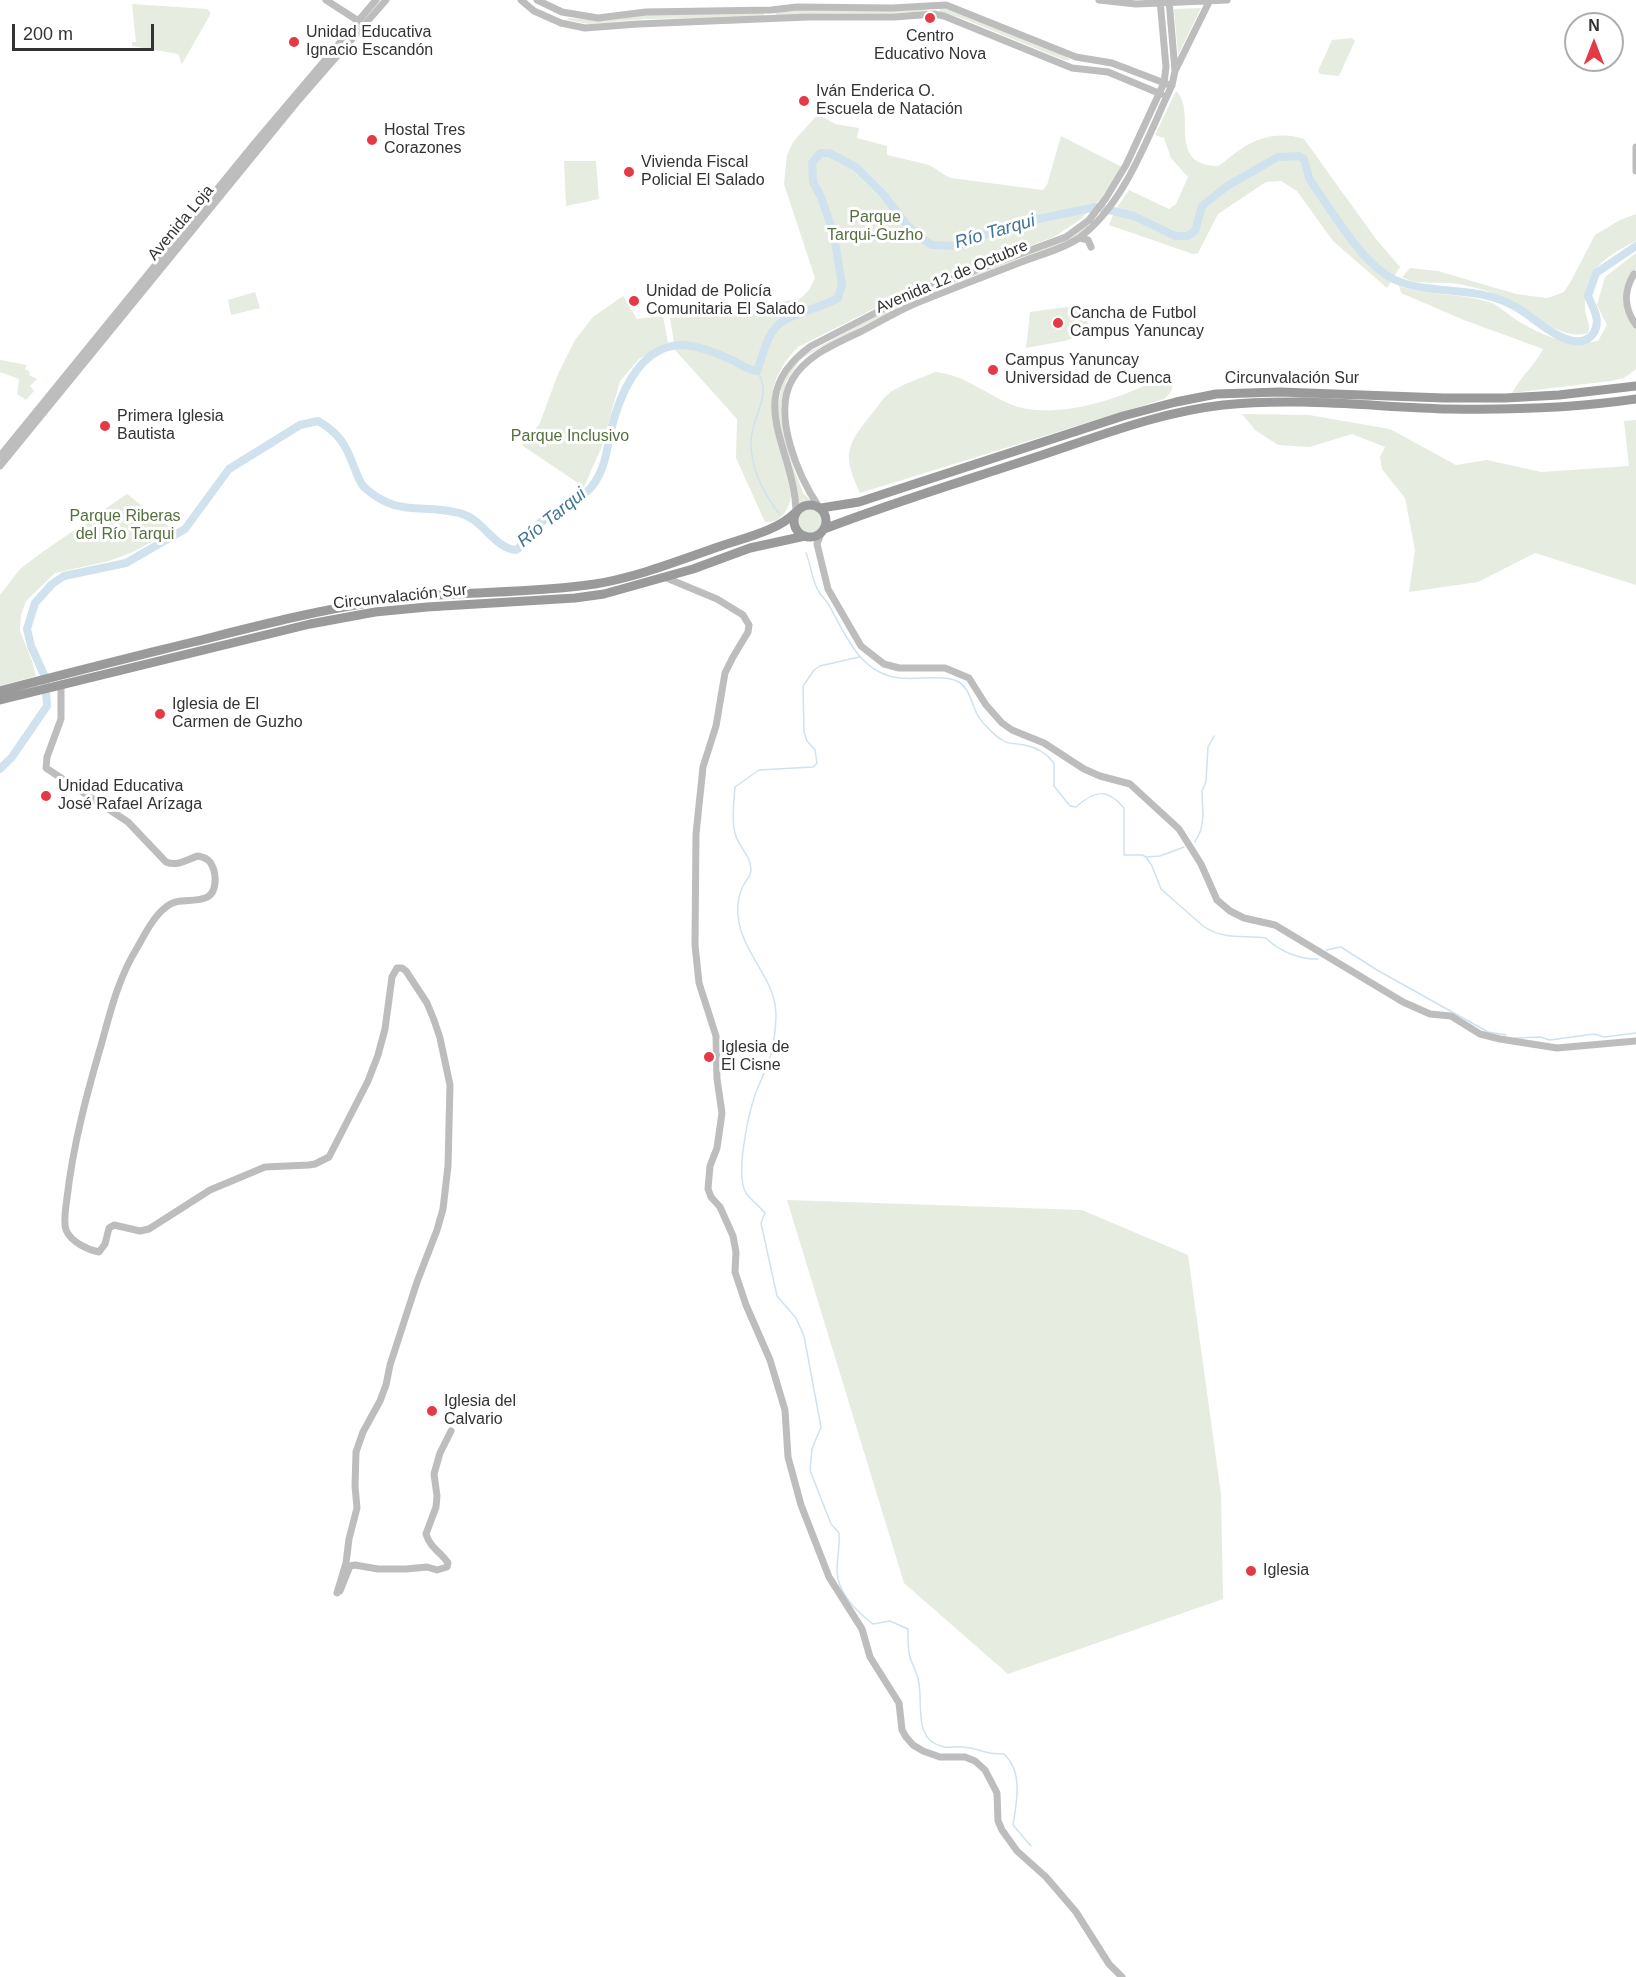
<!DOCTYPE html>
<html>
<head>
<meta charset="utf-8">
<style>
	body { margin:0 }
	#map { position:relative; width:1636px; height:1977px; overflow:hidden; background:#fff; font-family:Helvetica,sans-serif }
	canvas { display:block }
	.north { position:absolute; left:1564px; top:12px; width:60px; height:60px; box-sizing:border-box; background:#fff; border:2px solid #adadad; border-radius:50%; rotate:0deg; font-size:16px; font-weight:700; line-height:24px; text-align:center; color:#333 }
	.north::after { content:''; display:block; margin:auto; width:21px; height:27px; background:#e63946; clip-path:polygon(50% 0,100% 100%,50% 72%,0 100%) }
	.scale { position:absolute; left:12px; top:24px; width:142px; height:27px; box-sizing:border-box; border:3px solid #333; border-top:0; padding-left:8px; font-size:18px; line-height:21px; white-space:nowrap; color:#333; -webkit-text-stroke:4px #fff; paint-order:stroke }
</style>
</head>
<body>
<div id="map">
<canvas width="1636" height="1977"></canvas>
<div class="north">N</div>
<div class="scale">200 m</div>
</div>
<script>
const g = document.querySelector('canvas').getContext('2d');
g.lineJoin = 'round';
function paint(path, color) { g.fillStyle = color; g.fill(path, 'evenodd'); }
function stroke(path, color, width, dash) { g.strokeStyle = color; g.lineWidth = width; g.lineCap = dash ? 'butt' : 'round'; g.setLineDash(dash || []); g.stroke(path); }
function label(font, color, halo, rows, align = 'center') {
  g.font = font + ' Helvetica,sans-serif'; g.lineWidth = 6; g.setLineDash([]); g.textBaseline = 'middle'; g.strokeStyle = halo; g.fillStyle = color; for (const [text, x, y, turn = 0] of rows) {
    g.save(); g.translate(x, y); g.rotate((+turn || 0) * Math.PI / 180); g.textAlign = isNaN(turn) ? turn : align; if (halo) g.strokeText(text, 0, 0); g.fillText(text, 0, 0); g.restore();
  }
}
paint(new Path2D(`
	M132 4 207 9 210 12V15L182 64 178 54 132 46V42H136Z
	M940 8 950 10 1066 56 1070 60H1064L964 19 941 12 939 11Z
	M1201 8 1178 55 1174 9Z
	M925 9 929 11C878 16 827 10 777 16L775 13 791 10Z
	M763 13 765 16 761 17 646 19 589 24 568 20V18H571L602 21 645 15Z
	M1352 38 1355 41 1339 76 1320 74 1318 71 1332 40Z
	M1176 91C1198 111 1165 165 1218 166 1226 161 1233 154 1241 149 1260 136 1282 132 1304 139L1376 239 1400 267 1387 288 1333 241 1297 191 1281 181 1266 182 1218 214 1198 253 1193 254 1109 225 1114 212 1129 190 1169 209 1176 204 1188 177 1171 158 1164 138 1155 135Z
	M818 114 835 124 859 128 857 138 887 146V155C900 158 913 161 925 164 933 165 942 175 951 178L1043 190 1047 185 1061 136 1122 167 1102 197 1081 219 1054 237 915 288 798 347C747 399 785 438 791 496 788 511 781 523 765 522L736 458 737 419 675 350 670 318 722 316 766 304 800 299 809 290 815 278 784 184 787 155 793 142Z
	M564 161H596L599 199 566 206Z
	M1636 214V241C1604 257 1583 271 1585 309 1586 318 1591 324 1588 333 1557 342 1530 307 1502 296 1485 290 1465 284 1448 283 1431 282 1417 285 1402 277L1410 268 1438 271 1516 294 1546 298 1551 297 1564 292 1571 281 1595 235 1620 220Z
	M1087 225 1089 227 1069 242 913 301 819 348 800 360 786 382 781 405V418L792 464 801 487 803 493 812 502H805L797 507 796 487 778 418V405L783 380 798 358 917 294Z
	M1636 253V269L1629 277 1624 290 1630 321 1636 329V369L1624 378 1610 381 1512 393C1521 376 1535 365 1543 349L1464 320 1401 293 1399 286C1426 296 1461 293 1489 302 1498 305 1504 311 1512 317 1538 334 1566 347 1598 341L1607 325 1597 305 1605 277Z
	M255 292 260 308 231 315 228 300Z
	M623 296 637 319 663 316 668 343 639 359 620 381 602 446 584 487 523 446 521 442 539 425 558 374 575 340 593 317Z
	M1082 305 1091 333 1064 341 1026 348 1030 312Z
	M0 360 27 365 25 369 30 372 29 375 37 379 30 386 34 391 26 400 17 394 19 379 0 372Z
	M935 372C965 375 984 393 1010 404 1050 421 1115 401 1152 382 1157 380 1162 375 1168 373L1173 379C1173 388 1172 393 1164 399L860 493C843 457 845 446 870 416 877 408 883 397 892 391 905 383 922 378 935 372Z
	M1242 414 1309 415 1390 429 1456 465 1487 460 1541 472 1629 466 1624 421 1636 420V585L1535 553 1478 582 1409 592 1415 550 1405 498 1382 469 1380 457 1385 447 1352 434 1310 447 1278 445 1255 430Z
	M127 494 169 527 171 531 133 552 109 561 55 573 26 601 21 615 20 631 32 661 36 676 0 686V595L20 569 41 553Z
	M795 521a14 14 0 1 1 28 0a14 14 0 1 1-28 0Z
	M787 1200 1082 1210 1188 1255 1221 1494 1223 1599 1008 1674 904 1583Z`), '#e6ecdf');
stroke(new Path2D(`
	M757 371C774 396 750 418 751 443 751 470 764 494 780 515
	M806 553C811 565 812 581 819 592 822 597 827 601 830 607 847 638 861 674 900 678 918 680 946 674 959 682 970 689 971 703 977 714 981 722 994 735 1002 740 1009 745 1017 743 1024 745 1036 747 1047 754 1054 763V786L1070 806 1076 807C1095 790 1107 788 1124 808V855H1142L1146 857 1152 866 1161 889 1203 926C1223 940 1243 935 1266 938 1278 951 1301 960 1318 959
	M859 657 820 666 814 670 803 686 804 732 807 741 815 750 817 763 813 767 759 770 735 787C734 801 731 819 735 833 738 847 751 855 751 870 751 877 746 880 743 886 736 900 737 917 741 931 750 960 776 983 776 1015 776 1026 774 1040 772 1051 768 1068 759 1082 754 1098 748 1117 735 1176 746 1193 751 1200 759 1206 765 1213L761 1223 777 1296 796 1318 804 1336 821 1427 812 1449 810 1470 831 1524 839 1533C840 1546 837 1558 837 1571 838 1593 857 1612 873 1624L890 1621 908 1629C908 1637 908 1646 909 1653 911 1664 918 1673 919 1684 923 1707 913 1740 944 1747 950 1748 957 1746 963 1747 979 1748 985 1755 1004 1754 1023 1771 1017 1801 1013 1825L1031 1846
	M1195 842 1201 830 1203 817 1202 791 1206 782 1208 747 1214 736
	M1146 857 1160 856 1184 847
	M1326 950 1341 947 1377 970 1488 1032 1506 1035
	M1515 1038 1540 1037 1550 1040 1594 1034 1604 1037 1636 1033`), '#cfe2ee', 1.5);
stroke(new Path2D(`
	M0 769 12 757 47 706 45 677 31 646 27 629 35 603 52 584 64 576 126 563 185 529 229 469 300 425 318 421C339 433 346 445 354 467 357 473 359 482 364 487 398 518 421 503 459 513 483 518 492 547 516 550 525 544 527 537 534 529 551 509 580 505 595 482 605 467 607 450 610 434 618 399 637 348 679 345 696 344 717 353 732 360 741 364 747 370 757 371 763 356 766 336 778 325 790 313 822 308 838 298L842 285 834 235 821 197 813 182 812 163 820 153H829L856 167 883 194 907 225 924 240 932 245 952 246H958L978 237 1014 224 1096 207 1134 216 1175 236H1188L1195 231 1202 206 1227 186 1278 157 1299 156 1304 159 1309 178 1316 189C1336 217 1362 263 1393 279 1423 293 1457 288 1488 296 1499 298 1516 306 1525 313 1540 323 1576 356 1593 334 1602 321 1593 308 1588 296L1596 273 1636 246`), '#cfe2ee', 8);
stroke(new Path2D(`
	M326 0 360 22
	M521 0 534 11 561 23 585 28 638 24 808 17H894L934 14 944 16 1072 68 1108 72 1161 94
	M537 0 562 12 598 18 646 12 771 10 797 7 892 8 946 5 1076 57 1112 63 1167 84
	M1099 0 1136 4 1227 0
	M1176 69 1209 2
	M1636 147V171
	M1080 238 1088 240 1091 247
	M1634 274C1623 292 1624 308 1636 325
	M0 456 254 144 376 0
	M0 466 297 102 386 0
	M819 507C798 476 772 415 792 380 806 355 837 343 862 331 879 322 896 312 914 304 951 289 988 275 1024 261 1042 254 1063 249 1079 238 1125 204 1148 136 1172 85L1175 71 1169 0
	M796 512C795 447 740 397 811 346L916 292 1066 237 1089 220 1106 198 1126 165 1164 83 1166 67 1160 0
	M822 531 817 544 828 589 861 646 884 664 899 668H945L969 678 986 705 1002 723 1012 730 1044 743 1084 769 1100 776 1130 784 1179 829 1201 864 1217 900 1230 911 1244 918 1275 925 1403 1002 1430 1014 1451 1016 1480 1034 1500 1039 1557 1048 1636 1041
	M664 577 717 599 743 615 749 625 748 632 733 657 725 673 716 726 703 767 696 834 695 945 699 983 716 1036 717 1079 722 1113 717 1148 710 1166 708 1189 711 1197 720 1207 733 1236 736 1252 735 1272 746 1305 770 1360 785 1410 788 1457 801 1505 829 1577 862 1629 870 1657 899 1703 902 1730 906 1737 913 1745 923 1751 940 1757H965L975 1761 985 1770 997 1793 998 1821 1002 1830 1017 1851 1046 1877 1076 1912 1109 1964 1122 1977
	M61 684V719L47 757 46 768 128 822 166 862C178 867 187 859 198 856 203 857 207 858 210 862 217 872 218 894 205 898 192 903 178 897 166 907 153 917 145 934 137 948 119 977 111 1009 102 1042 87 1093 73 1145 67 1198 66 1207 63 1221 66 1230 71 1242 88 1250 99 1252L105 1244 109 1228 114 1225 140 1231 149 1229 210 1190 265 1167 309 1165 315 1164 329 1157 368 1081 378 1055 385 1029 392 977 397 968H402L406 971 427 1003 434 1020 440 1038 450 1085 448 1166 443 1209 437 1230 417 1282 390 1365 386 1385 380 1401 363 1432 356 1452 355 1486 357 1508 349 1539 346 1563 337 1593
	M340 1591 350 1566 355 1565 378 1569H406L427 1567 437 1570 447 1567 448 1563C441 1552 430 1548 426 1534L436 1507 437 1496 434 1474 440 1453 451 1431`), '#bdbdbd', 7);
stroke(new Path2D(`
	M794 521a16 16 0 1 1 32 0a16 16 0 1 1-32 0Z
	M821 508 859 502 1123 416 1176 402 1216 394 1280 392 1444 398H1505L1559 395 1636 386
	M824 529C894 502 967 480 1039 456 1099 436 1160 412 1223 405 1298 397 1375 407 1450 409 1512 410 1575 408 1636 399
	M0 691C64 674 129 658 193 642 253 627 313 611 374 602 447 590 522 595 595 584 638 577 680 560 721 546 744 538 777 531 795 513
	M0 700 310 624 375 612 427 607 575 598 604 594 693 569 750 548 805 536`), '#9a9a9a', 9);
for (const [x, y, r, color] of [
	[930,18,6,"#e63946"],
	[294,42,6,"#e63946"],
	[804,101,6,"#e63946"],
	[372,140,6,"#e63946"],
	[629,172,6,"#e63946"],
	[634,301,6,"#e63946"],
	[1058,323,6,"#e63946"],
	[993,370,6,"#e63946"],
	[105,426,6,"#e63946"],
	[160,714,6,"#e63946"],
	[46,796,6,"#e63946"],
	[709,1057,6,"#e63946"],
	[432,1411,6,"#e63946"],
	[1251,1571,6,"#e63946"]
]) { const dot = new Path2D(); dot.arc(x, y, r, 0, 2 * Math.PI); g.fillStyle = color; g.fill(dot); stroke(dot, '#fff', 2); }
label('16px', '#333', '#fff', [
	["Unidad Educativa",306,33],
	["Ignacio Escandón",306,51],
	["Centro",930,37,"center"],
	["Educativo Nova",930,55,"center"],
	["Iván Enderica O.",816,92],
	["Escuela de Natación",816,110],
	["Hostal Tres",384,131],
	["Corazones",384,149],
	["Vivienda Fiscal",641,163],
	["Policial El Salado",641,181],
	["Unidad de Policía",646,292],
	["Comunitaria El Salado",646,310],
	["Cancha de Futbol",1070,314],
	["Campus Yanuncay",1070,332],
	["Campus Yanuncay",1005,361],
	["Universidad de Cuenca",1005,379],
	["Primera Iglesia",117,417],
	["Bautista",117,435],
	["Iglesia de El",172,705],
	["Carmen de Guzho",172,723],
	["Unidad Educativa",58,787],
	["José Rafael Arízaga",58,805],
	["Iglesia de",721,1048],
	["El Cisne",721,1066],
	["Iglesia del",444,1402],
	["Calvario",444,1420],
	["Iglesia",1263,1571]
], 'left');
label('16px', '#56703f', '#fff', [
	["Parque",875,218],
	["Tarqui-Guzho",875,236],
	["Parque Inclusivo",570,437],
	["Parque Riberas",125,517],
	["del Río Tarqui",125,535]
]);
label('16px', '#333', '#fff', [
	["Avenida Loja",181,223,-50],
	["Avenida 12 de Octubre",952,277,-23],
	["Circunvalación Sur",1292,379],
	["Circunvalación Sur",400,597,-6]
]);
label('italic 18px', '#3f7597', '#fff', [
	["Río Tarqui",995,232,-16],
	["Río Tarqui",552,518,-39]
]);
</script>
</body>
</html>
